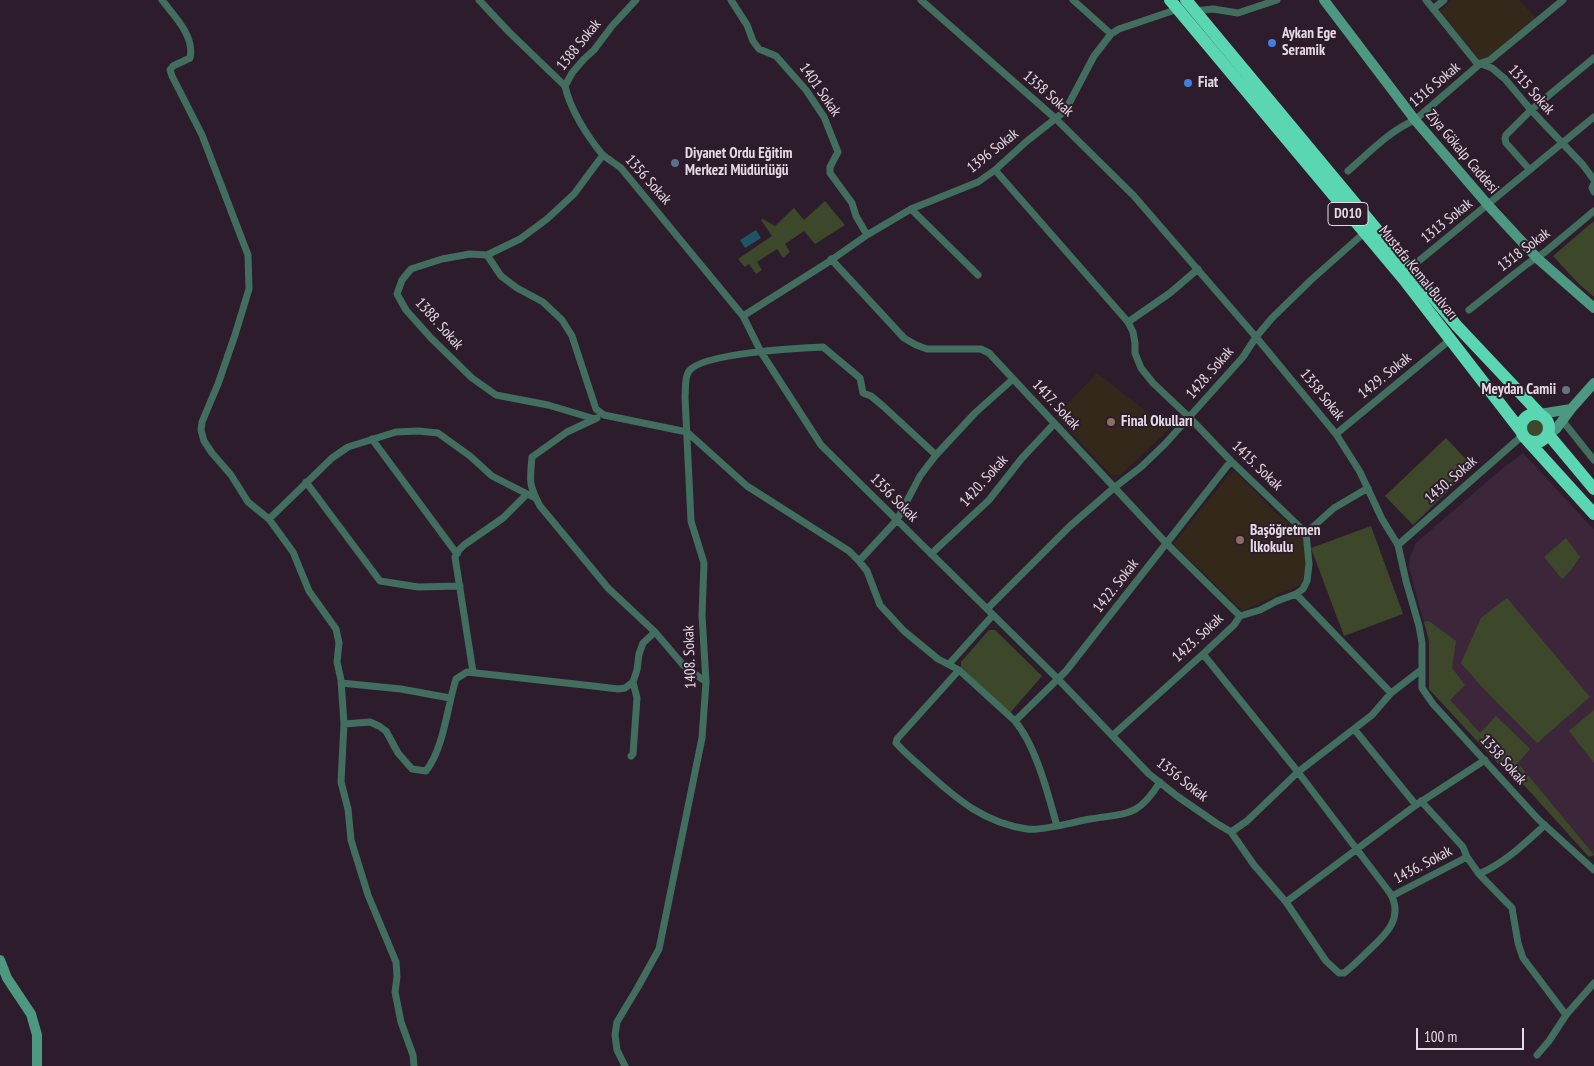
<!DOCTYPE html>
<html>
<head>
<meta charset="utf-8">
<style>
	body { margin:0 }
	#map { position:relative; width:1594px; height:1066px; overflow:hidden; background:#2d1d2c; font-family:"PT Sans Narrow",sans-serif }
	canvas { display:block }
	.scale { position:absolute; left:1416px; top:1028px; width:108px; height:22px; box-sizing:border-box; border:2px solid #e6dae4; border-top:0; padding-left:6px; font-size:15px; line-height:18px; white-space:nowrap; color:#e6dae4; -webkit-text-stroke:4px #2d1d2c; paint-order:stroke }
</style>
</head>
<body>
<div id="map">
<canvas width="1594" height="1066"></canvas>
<div class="scale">100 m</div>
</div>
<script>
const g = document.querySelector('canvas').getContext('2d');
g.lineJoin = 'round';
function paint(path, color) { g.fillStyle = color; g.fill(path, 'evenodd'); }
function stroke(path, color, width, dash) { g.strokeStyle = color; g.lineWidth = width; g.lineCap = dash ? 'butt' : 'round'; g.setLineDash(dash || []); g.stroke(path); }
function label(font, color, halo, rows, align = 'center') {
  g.font = font + ' "PT Sans Narrow",sans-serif'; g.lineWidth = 4; g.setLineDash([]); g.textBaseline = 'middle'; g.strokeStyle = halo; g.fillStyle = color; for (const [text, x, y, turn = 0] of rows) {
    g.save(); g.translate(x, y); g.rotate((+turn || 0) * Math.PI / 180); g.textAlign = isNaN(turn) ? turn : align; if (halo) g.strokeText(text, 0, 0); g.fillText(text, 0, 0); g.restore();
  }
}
paint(new Path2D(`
	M1523 453 1594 530V855L1589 857 1506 765 1502 768 1429 689V641L1409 567 1410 557 1416 543 1503 468Z`), '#3b2739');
paint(new Path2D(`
	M1452 0H1519L1536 18 1489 57 1480 60 1440 11Z
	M1097 373 1169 429 1120 475H1111L1056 416Z
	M1235 471 1273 510 1303 535 1306 564 1302 585 1285 591 1243 611 1173 544 1229 475Z`), '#34281a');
paint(new Path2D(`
	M825 201 845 225 815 244 804 231 785 244 790 252 783 258 777 249 757 262 762 270 756 274 749 264 745 267 738 259 772 236 761 220 763 219 775 226 794 208 804 220Z
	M1594 221V297L1579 284 1553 256Z
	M1526 428a9 9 0 1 1 18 0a9 9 0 1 1-18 0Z
	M1446 438 1473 467 1413 525 1385 496Z
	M1371 526 1403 614 1344 636 1311 548Z
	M1566 538 1580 557 1571 570 1562 579 1544 557Z
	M1507 598 1590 697 1537 743 1483 688 1461 663 1481 618Z
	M1429 621 1456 641 1452 668 1465 685 1450 700 1480 733 1496 716 1530 749 1518 763 1594 855 1589 857 1506 765 1502 768 1429 689V641L1424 622Z
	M989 630H995L1042 676 1010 713 961 667V662Z
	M1594 710V763L1569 731Z`), '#3d482b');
paint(new Path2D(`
	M756 230 761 238 745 248 740 240Z`), '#1e5565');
stroke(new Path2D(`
	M162 0C174 16 195 36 190 58L173 66 170 70 172 76 202 135 248 255 249 289 235 335 218 384 202 422 201 430 204 441 212 453 231 475 248 502 269 519 293 552 309 591 336 629 339 643 337 662 341 680 344 724 341 782 348 809 351 840 368 895 396 962 397 977 395 992 401 1022 413 1055 414 1066
	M479 0 509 32 565 86C570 109 587 136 602 154 607 159 615 163 621 168L743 316 761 352 821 445 1057 678 1149 774 1177 796 1216 823 1231 832 1254 865 1286 902 1326 961 1339 973H1344C1352 967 1360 959 1367 952 1384 936 1405 919 1390 893L1298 772 1247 821 1231 832
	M731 0 747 25 753 41 759 49 776 56 806 90 824 117 838 152 830 167V173L852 203 856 216 867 235
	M921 0 1056 119 1134 196 1256 337 1336 434 1360 472 1382 519 1398 545 1406 581 1419 626 1422 643V688L1433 704 1538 819 1594 870
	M1073 0 1111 34
	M1426 0 1476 62 1492 68 1505 79 1531 110 1583 165 1594 180
	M1433 9 1444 0
	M1194 11 1213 9 1238 13 1277 0
	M565 86 572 73 584 59 594 50 612 26 636 0
	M995 170 1128 322 1133 332 1135 343V353L1141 368 1153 383 1190 418 1231 461 1306 533
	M1530 170 1506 143 1505 138 1506 135 1531 110 1594 58
	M1348 171C1369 153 1389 131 1415 120L1481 63 1490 60 1563 0
	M1594 183 1592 188 1594 192
	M911 209 978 275
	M487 255 501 276 517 288 543 302 562 320 572 336 596 409 604 415 687 432 747 486 849 551 859 561 867 571 880 605 904 631 938 659 959 670 1015 721C1036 746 1048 794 1057 826
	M831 259 904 338 916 345 927 349H981L989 353 1167 544 1240 616
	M1409 269 1594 117
	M1469 310 1527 264 1545 252 1594 211
	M743 316 827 263 867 235 911 209 978 182 995 170 1027 141 1065 111 1094 56 1111 34 1119 29 1178 9
	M1128 322 1170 293 1198 269
	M597 418 567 432 532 457C530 480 528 484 540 506L608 588 655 632 684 666 706 682
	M595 419 548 405 496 395 472 378 431 338 406 310 397 294 402 280 411 269 442 259 470 254 487 255 520 239 547 219 574 194 603 155
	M1562 420 1594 460
	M1336 434 1451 339
	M372 439 457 554
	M306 482 380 581 418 587 460 586
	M269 519 332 458 348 447 396 432 418 431 438 433 470 456 492 476 535 498
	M1398 545 1523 435
	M931 554 989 500 1022 458 1054 424
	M859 561 897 520 920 476 936 455 975 413 1013 379
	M1296 594 1391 693
	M987 609 1070 526 1115 487 1141 467 1165 444 1243 357 1256 337 1272 318 1311 280 1364 233
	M1203 654 1298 772 1372 715 1391 693 1421 670
	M949 664 993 615
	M959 670 897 739 896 743C906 754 918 764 929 774 958 800 985 823 1027 829 1043 831 1073 822 1090 819 1128 813 1138 817 1160 782
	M473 672 455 557 459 550 464 545 503 518 527 494
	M341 683 401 689 450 698
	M1015 721 1066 671 1231 461
	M344 724 370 722 379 726 386 731 398 753 412 769 426 771C444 748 447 707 456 679L467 672 593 686 618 689 625 688 633 682 637 670 639 654 643 643 655 632
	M1354 729 1416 805
	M1113 735 1203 654 1234 625 1240 616 1260 610 1277 601 1296 594 1303 589 1307 581 1309 564 1306 533 1334 508 1368 488
	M631 756 633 754 637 698 633 682
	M1421 801 1463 847 1467 857 1479 874 1512 908 1518 943 1523 958 1566 1015
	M1479 874C1505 863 1524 844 1545 825
	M1392 896 1467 857
	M1286 902 1416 805 1485 760
	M1537 1055 1549 1041 1566 1015 1594 983
	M625 1066 617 1050 615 1035 617 1022 638 987 659 949 702 738 706 682 702 615 704 563 691 521 685 397C686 389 684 378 689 371 702 353 800 348 823 347L860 378 863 393 871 396 883 406 936 455`), '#416e5f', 7);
stroke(new Path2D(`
	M1324 0 1415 120 1488 205 1537 258 1594 308
	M1571 409 1594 383
	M1540 414 1571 409 1556 429 1548 434
	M0 960 7 978 31 1014 37 1035V1066`), '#4d9880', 10);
stroke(new Path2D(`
	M1170 0 1406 282 1521 431
	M1186 0 1457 326 1540 414
	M1521 428a14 14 0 1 1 28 0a14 14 0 1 1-28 0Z
	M1548 434 1594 489
	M1527 440 1594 514`), '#5bd6b2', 12);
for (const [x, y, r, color] of [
	[1272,43,5,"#3f7fe0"],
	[1188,83,5,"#3f7fe0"],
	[675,163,5,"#5c6f8a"],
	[1566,390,5,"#6b7280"],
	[1111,422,5,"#8d6e63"],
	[1240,540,5,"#8d6e63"]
]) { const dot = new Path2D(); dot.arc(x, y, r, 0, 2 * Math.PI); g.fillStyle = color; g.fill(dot); stroke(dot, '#2d1d2c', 2); }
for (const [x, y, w] of [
	[1348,214,40]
]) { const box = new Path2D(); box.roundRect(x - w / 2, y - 11.5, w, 23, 4); g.fillStyle = '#2d1d2c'; g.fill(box); stroke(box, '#e6dae4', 1); }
label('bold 14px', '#e6dae4', null, [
	["D010",1348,214]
]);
label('bold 15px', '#e6dae4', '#2d1d2c', [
	["Aykan Ege",1282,34],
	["Seramik",1282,51],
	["Fiat",1198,83],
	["Diyanet Ordu Eğitim",685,154],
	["Merkezi Müdürlüğü",685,171],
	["Meydan Camii",1556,390,"right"],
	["Final Okulları",1121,422],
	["Başöğretmen",1250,531],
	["İlkokulu",1250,548]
], 'left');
label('15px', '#e6dae4', '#2d1d2c', [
	["1388 Sokak",579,45,-51],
	["1316 Sokak",1435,85,-40],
	["1401 Sokak",820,90,55],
	["1315 Sokak",1531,90,48],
	["1358 Sokak",1048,94,41],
	["1396 Sokak",993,151,-39],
	["Ziya Gökalp Caddesi",1462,152,50],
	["1356 Sokak",648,180,48],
	["1313 Sokak",1447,221,-39],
	["1318 Sokak",1524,250,-37],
	["Mustafa Kemal Bulvarı",1418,273,51],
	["1388. Sokak",439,324,48],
	["1428. Sokak",1210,373,-49],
	["1429. Sokak",1385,376,-39],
	["1358 Sokak",1322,395,51],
	["1417. Sokak",1056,405,47],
	["1415. Sokak",1257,466,44],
	["1430. Sokak",1451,480,-41],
	["1420. Sokak",984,481,-48],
	["1356 Sokak",894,498,45],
	["1422. Sokak",1116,586,-52],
	["1423. Sokak",1198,638,-43],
	["1408. Sokak",690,657,-92],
	["1358 Sokak",1503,760,48],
	["1356 Sokak",1182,780,38],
	["1436. Sokak",1423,865,-28]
]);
</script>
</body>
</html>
